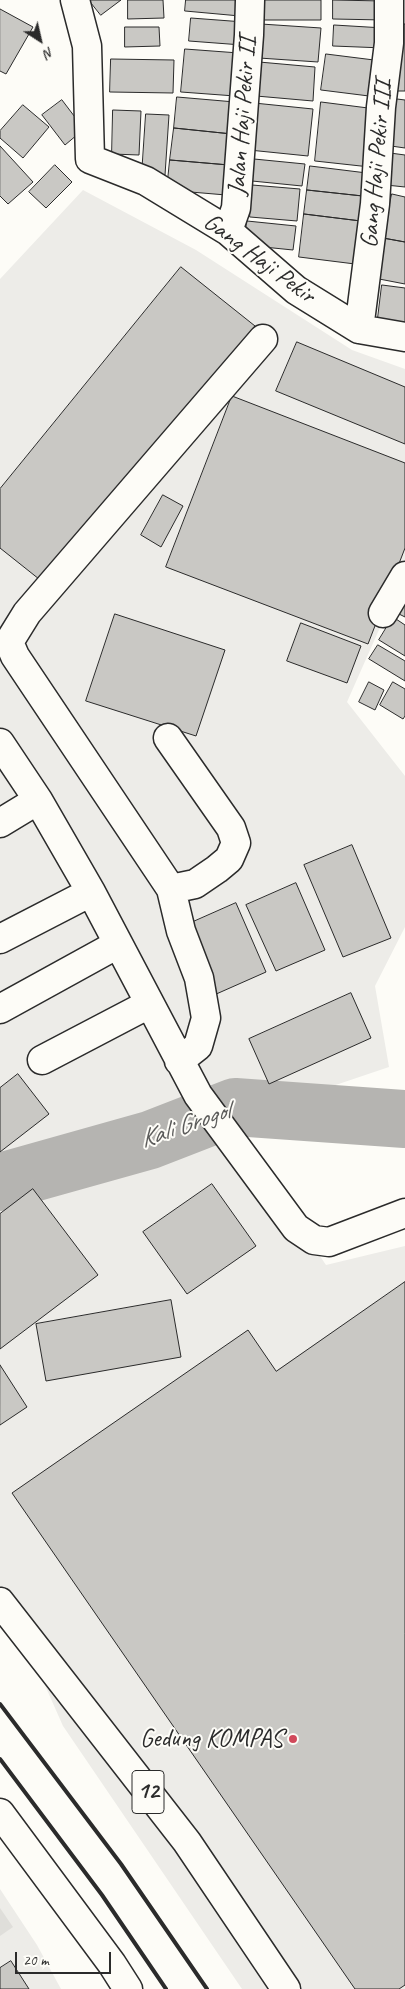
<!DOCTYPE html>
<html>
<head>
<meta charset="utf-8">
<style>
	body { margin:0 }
	#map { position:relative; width:405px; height:1989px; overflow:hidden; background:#fdfcf7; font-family:Caveat,sans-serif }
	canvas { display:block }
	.north { position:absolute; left:15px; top:15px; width:50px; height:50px; -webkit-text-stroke:4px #fdfcf7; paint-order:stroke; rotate:145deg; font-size:14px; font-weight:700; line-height:20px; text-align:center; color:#2b2b2b }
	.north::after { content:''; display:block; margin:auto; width:18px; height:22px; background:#2b2b2b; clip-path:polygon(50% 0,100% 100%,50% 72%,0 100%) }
	.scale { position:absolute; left:15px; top:1952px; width:96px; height:22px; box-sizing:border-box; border:2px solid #2b2b2b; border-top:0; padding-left:6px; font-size:15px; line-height:18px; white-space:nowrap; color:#2b2b2b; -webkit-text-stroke:4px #fdfcf7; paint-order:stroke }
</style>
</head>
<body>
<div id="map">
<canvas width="405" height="1989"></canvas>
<div class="north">N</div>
<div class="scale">20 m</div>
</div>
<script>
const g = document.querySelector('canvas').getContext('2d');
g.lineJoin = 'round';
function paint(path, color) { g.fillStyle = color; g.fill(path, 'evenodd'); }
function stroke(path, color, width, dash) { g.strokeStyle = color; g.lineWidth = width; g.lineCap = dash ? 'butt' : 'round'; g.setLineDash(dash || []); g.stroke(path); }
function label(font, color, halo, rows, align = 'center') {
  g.font = font + ' Caveat,sans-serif'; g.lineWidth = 4; g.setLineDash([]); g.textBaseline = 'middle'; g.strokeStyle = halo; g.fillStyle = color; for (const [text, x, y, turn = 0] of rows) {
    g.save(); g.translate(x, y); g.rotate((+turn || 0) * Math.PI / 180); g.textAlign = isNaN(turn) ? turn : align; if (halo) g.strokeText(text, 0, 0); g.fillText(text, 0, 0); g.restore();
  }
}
paint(new Path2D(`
	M83 190 196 250 352 350 405 369V571L347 702 405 776V927L375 986 389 1067 229 1121 326 1265 405 1246V1989H242L63 1726 16 1620 0 1597V279Z
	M0 1889 37 1945 61 1989H0Z`), '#edece8');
paint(new Path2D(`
	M0 1908 13 1927 0 1936Z`), '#dfdeda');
stroke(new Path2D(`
	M0 1182 150 1140 235 1107 405 1119`), '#b5b4b1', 58);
const building = new Path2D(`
	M89 0H121L101 15Z
	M128 0H163L164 18 128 19Z
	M186 0H241L240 16 185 11Z
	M260 0H321V20H260Z
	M333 0 384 1V20L333 19Z
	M0 9 33 27 6 74 0 71Z
	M191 18 244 22 242 45 189 41Z
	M261 24 321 28 318 62 259 58Z
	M401 24H405V91H396Z
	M334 25 384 28V48L333 46Z
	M125 27H159L160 46 125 47Z
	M185 49 239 53 235 96 181 92Z
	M326 54 382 61 377 97 321 90Z
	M111 59 174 60 173 93 110 92Z
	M259 62 315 67 313 101 256 96Z
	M177 97 235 102 232 134 174 128Z
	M389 98 405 100V148L384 145Z
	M62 100 84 129 65 145 42 115Z
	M321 102 376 109 370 167 315 161Z
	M254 103 313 109 308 156 249 150Z
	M23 105 49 127 23 158 0 138V131Z
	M113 110 141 111 139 155 112 154Z
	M146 114 169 115 165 175 142 174Z
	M174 128 232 134 229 165 170 160Z
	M0 146 33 182 8 204 0 196Z
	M390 153 405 155V187L386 185Z
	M254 159 305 164 302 186 252 181Z
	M170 160 229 165 226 195 167 190Z
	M55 165 72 182 46 208 29 192Z
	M310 166 375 174 372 197 307 190Z
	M252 185 300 189 297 221 250 217Z
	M307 190 372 197 369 222 304 214Z
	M392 194 405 197V242L383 238Z
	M304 214 369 222 363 265 299 257Z
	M247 221 296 226 293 250 244 245Z
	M383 238 405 242V284L374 278Z
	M181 267 255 326 44 583 0 548V489Z
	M382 285 405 288V330L377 326Z
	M297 342 405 387V444L276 391Z
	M232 396 405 463V548L368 644 166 567Z
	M163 495 183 506 161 547 141 535Z
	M405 590V617L393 611Z
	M115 614 225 650 196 736 86 701Z
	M393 617 405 625V656L379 640Z
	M301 623 361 646 347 683 287 661Z
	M378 645 405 661V681L369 659Z
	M369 682 384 690 375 710 359 702Z
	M393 682 405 689V716L403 719 380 705Z
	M352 845 391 938 343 957 304 865Z
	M296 883 325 950 276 971 246 905Z
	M236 903 266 972 214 995 184 926Z
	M351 993 371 1038 269 1084 249 1039Z
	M18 1074 49 1114 0 1152V1088Z
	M212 1184 256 1246 187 1294 143 1232Z
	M33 1189 98 1275 0 1349V1214Z
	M405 1282V1985L399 1989H355L12 1493 248 1330 276 1371Z
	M171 1300 181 1357 46 1381 36 1324Z
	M0 1365 27 1407 0 1425Z
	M11 1961 29 1989H0V1968Z`);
paint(building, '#c9c8c4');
stroke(building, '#2b2b2b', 1);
const minor = new Path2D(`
	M75 0 87 46 90 159 146 181 228 231 296 290 359 329 405 337
	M228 231 236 208 249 35 250 0
	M359 329 375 204 381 107 389 43V0
	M383 613 405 576
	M168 738 231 828 236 843 229 859 217 869 195 884 171 889
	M0 743 38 800 91 892 198 1095 296 1228 314 1240 329 1242 405 1213
	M0 823 38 800
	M0 939 91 892
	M0 1009 118 944
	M42 1060 149 1004
	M179 1061 198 1046 206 1018 199 978 181 931 171 889 15 656 9 642 27 613 263 339`);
const highway = new Path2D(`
	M0 1602 187 1842 286 1989
	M0 1813 112 1964 128 1989`);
stroke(minor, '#2b2b2b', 31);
stroke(highway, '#2b2b2b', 31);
stroke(minor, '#fdfcf7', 28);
stroke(highway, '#fdfcf7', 28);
stroke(new Path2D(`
	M0 1704 121 1864 207 1989
	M0 1759 102 1895 166 1989`), '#2b2b2b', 4);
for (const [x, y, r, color] of [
	[293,1739,5,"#d1495b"]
]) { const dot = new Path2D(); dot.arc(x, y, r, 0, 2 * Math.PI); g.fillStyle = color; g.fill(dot); stroke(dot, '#fdfcf7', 2); }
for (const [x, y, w] of [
	[148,1792,32]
]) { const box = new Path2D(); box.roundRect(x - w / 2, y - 21.5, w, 43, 4); g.fillStyle = '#fdfcf7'; g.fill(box); stroke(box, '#2b2b2b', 1); }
label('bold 24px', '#2b2b2b', null, [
	["12",148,1792]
]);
label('25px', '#2b2b2b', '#fdfcf7', [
	["Jalan Haji Pekir II",243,116,-86],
	["Gang Haji Pekir III",377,164,-85],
	["Gang Haji Pekir",259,259,37]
]);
label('25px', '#2b2b2b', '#fdfcf7', [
	["Gedung KOMPAS",283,1739]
], 'right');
label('italic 26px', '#5b5b5a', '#fdfcf7', [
	["Kali Grogol",185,1126,-19]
]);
</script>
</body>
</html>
